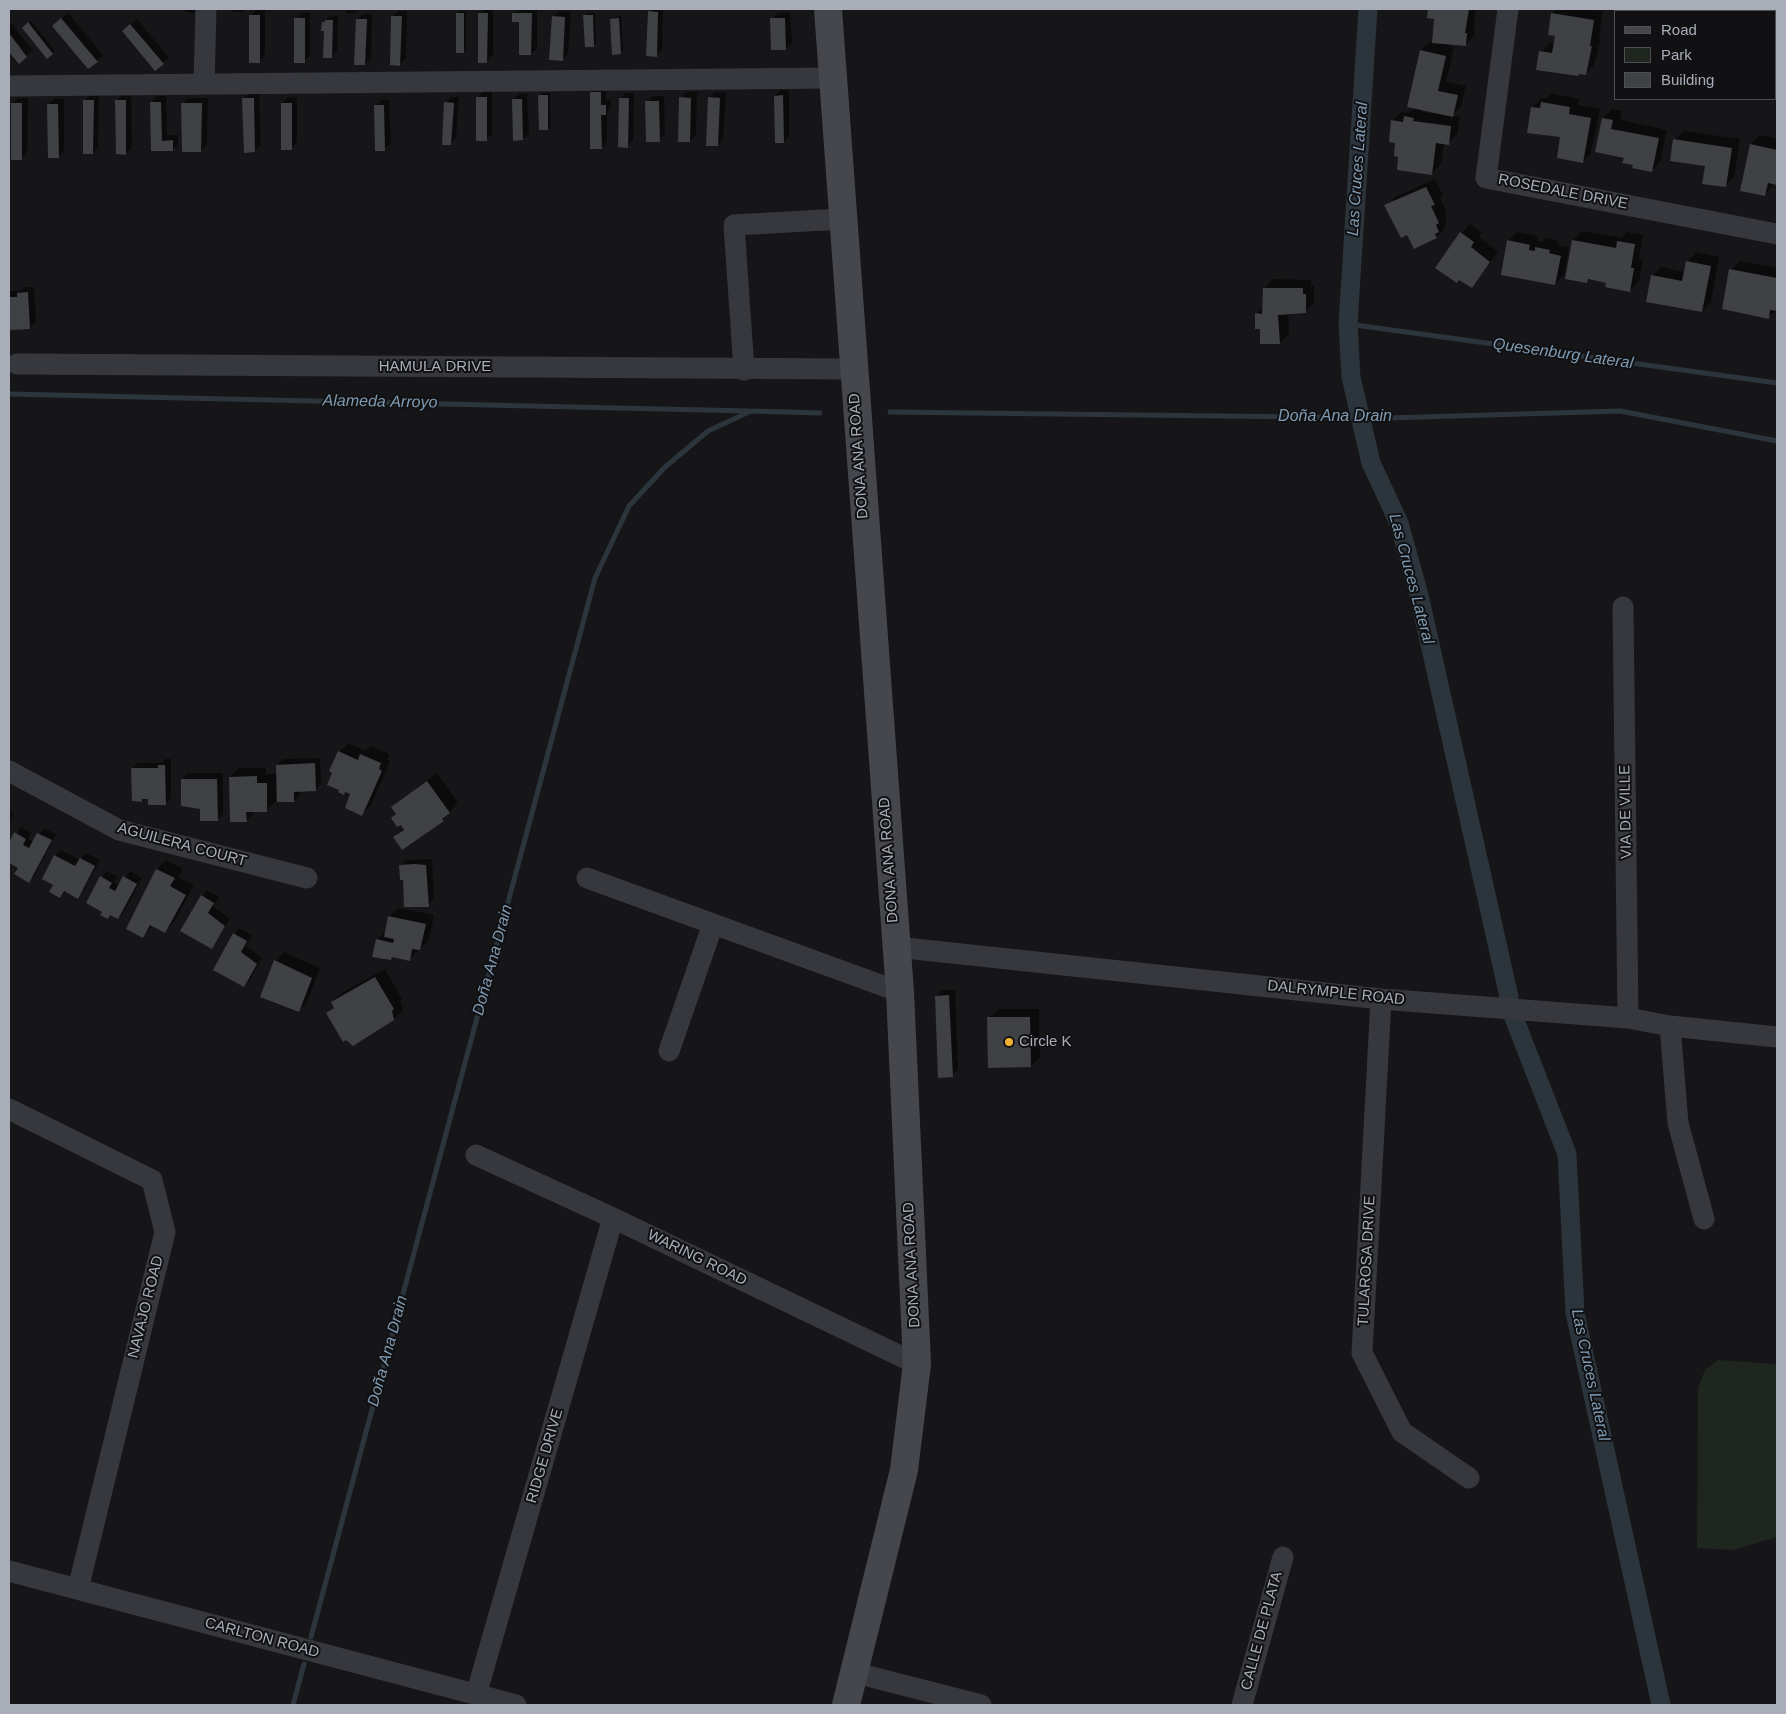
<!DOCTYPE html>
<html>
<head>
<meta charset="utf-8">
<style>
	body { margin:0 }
	#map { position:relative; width:1786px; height:1714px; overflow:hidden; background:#161618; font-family:Helvetica,sans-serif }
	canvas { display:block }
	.frame { position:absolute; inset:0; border:10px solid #a8adb8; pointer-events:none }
	.legend { position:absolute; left:1614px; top:10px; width:162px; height:90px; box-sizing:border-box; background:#111113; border:1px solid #4d4f55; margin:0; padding:6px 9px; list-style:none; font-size:15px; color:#a8adb8 }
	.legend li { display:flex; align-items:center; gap:10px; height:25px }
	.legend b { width:25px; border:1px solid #4d4f55 }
</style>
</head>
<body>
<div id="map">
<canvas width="1786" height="1714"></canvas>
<div class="frame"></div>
<ul class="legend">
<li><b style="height:6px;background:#45474d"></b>Road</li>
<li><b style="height:14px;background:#1e261f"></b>Park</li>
<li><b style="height:14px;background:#404145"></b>Building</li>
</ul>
</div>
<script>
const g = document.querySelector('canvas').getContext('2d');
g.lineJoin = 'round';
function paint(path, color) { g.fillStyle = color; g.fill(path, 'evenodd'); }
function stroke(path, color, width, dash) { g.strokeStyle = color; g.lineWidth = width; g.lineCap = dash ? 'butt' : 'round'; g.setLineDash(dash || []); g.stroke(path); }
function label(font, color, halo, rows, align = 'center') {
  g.font = font + ' Helvetica,sans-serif'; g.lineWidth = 4; g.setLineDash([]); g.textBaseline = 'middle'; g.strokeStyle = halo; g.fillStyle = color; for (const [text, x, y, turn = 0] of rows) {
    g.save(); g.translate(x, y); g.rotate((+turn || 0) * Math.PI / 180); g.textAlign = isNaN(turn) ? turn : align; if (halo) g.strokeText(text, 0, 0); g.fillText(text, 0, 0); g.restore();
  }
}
paint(new Path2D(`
	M1718 1360 1777 1364V1537L1733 1550 1697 1548 1698 1388 1705 1370Z`), '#1e261f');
paint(new Path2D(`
	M185 9H198L194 13 185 12Z
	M233 9H245L242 12H233Z
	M346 9H359L354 13H346Z
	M484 9H493V55L487 61 479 14Z
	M518 9H537V48L531 54 521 21 513 14Z
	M652 9H663L662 50 656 55 649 12Z
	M1429 9H1475L1474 36 1465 45 1445 43 1454 47 1446 82 1466 86 1461 106 1452 116 1460 117 1457 134 1448 143H1444L1441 164 1432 173 1400 156 1392 121 1401 112 1409 113 1415 107 1421 50 1430 41 1433 42 1435 18 1428 17ZM1422 109 1438 112 1437 114 1422 112Z
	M1557 9 1603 11 1599 37 1601 38 1594 65 1585 74 1578 75 1541 52 1550 43 1555 44 1556 35 1552 14Z
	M1647 9H1660L1674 11H1646Z
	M256 10H265V55L260 61 251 15Z
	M398 11H407L406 58 400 64 393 16Z
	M459 11H466V49L463 51 457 14Z
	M559 11 571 12 568 54 562 60 553 17Z
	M790 12 792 43 786 49 772 19 778 13Z
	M68 13 103 55 97 61 59 20Z
	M301 13H310V56L304 62 296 19Z
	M587 13H595L596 43 594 45 585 16Z
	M363 14H372L371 58 365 64 357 19Z
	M338 15 337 51 331 57 323 23 329 17Z
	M621 16 623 51 621 53 611 19Z
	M137 19 169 58 163 63 130 25Z
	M9 20 32 50 19 62 9 50Z
	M31 21 55 51 47 58 23 28Z
	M597 87H606V100H611V107L607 112V142L602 148 591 93Z
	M781 90H789V136L784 142 775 96Z
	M484 91H492V134L486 140 478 97Z
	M250 92H259L261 145 255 151 244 98Z
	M686 92H697L696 135 690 141 681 98Z
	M715 92H726L723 139 718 145 709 98Z
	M542 93H550L551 126 548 128 539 95Z
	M626 93H634L633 140 627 146 620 98Z
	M1551 93 1579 99 1578 105 1600 109 1591 153 1582 162 1562 136 1532 108 1541 98 1546 99Z
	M519 94H527L529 133 523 139 513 100Z
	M90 95H99L98 147 93 153 84 101Z
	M122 95H131L132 147 126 153 116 101Z
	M157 96H166L167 135H178V144L172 150H152L151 102Z
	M653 96H664L665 134 659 140 647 102Z
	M288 97 297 98V143L291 149 282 103Z
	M451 97H459L456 138 450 144 446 103Z
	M18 98H28L27 153 21 159 13 103Z
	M188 98H208L207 145 201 150 182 104Z
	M54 99H64V151L58 157 48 105Z
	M381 100H389L391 143 385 149 375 106Z
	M1612 109 1622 111 1620 120 1667 130 1660 162 1651 171 1634 164 1625 157 1603 118Z
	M1684 131 1740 139 1734 177 1725 186 1707 165 1674 140Z
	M1760 135 1777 139V184L1774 183 1765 195 1751 144Z
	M1435 179 1443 195 1440 198 1447 213 1445 216 1447 222 1444 226 1445 228 1436 237 1408 234 1386 206 1395 197Z
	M1470 224 1482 233 1479 237 1498 252 1472 287 1461 233Z
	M1582 231 1621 238 1627 232 1643 235 1639 259 1643 260 1639 281 1630 290 1607 282 1566 278 1573 240Z
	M1517 232 1538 236 1537 241 1542 242 1546 238 1558 241V245L1569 247 1564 275 1555 284 1508 241Z
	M1696 252 1719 257 1711 302 1702 311 1652 276 1661 267 1685 272 1687 262Z
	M1740 261 1777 268V310L1768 317 1731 270Z
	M1273 279 1311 280V286H1314V302L1305 312 1288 313 1289 334 1280 343 1261 328 1256 314 1264 306V289Z
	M24 287H34L36 322 30 327 9 328V291H20Z
	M348 743 366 751 370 746 389 754 387 760 390 761 371 805 362 814 352 794 334 772 339 752Z
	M320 758 321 784 315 790 300 791V795L294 800 276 781V801L267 810 255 812 246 821 230 777 239 768H266V774H278L277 765 283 759Z
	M165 759H171V798L165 804 149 798 142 801 132 769 138 763H162Z
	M188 773H223V814L217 820 201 808 182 779Z
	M437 773 458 803 443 820 402 848 394 838 404 828 392 807Z
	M9 810 14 813 9 822Z
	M21 827 31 833 28 839 34 842 44 828 56 834 35 875 29 881 19 867 9 862V845Z
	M61 850 80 860 86 853 100 860 83 891 77 897 66 891 60 897 55 856Z
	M432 859 434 899 428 905 405 878 400 866 406 860Z
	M166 860 183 869 178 877 194 885 174 922 165 931 153 925 143 936 128 928 157 869Z
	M107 871 117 877 114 882 119 885 130 871 142 878 124 912 118 918 111 914 108 918 102 877Z
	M207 890 219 897 213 906 230 919 212 947 202 896Z
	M398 908 434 915 429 940 409 959 394 956 391 959 377 940 386 930 389 917Z
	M239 928 252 935 246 946 262 958 250 980 244 986 234 934Z
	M284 952 320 968 307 1002 298 1011 275 961Z
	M385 969 402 999 400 1001 403 1010 394 1019 327 1013 335 1006 332 1002 341 993Z
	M942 990H955L958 1070 952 1076 936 996Z
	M998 1009H1039L1040 1057 1031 1066 989 1018Z`), '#0007');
stroke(new Path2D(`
	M1348 324 1777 383
	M9 394 748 411
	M890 412 1388 418 1620 411 1777 441
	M311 1637 595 578 629 506 665 467 708 431 751 411 820 413
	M293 1705 304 1664`), '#2c353c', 5);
stroke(new Path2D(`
	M1368 9 1348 324 1351 377 1371 463 1399 523 1419 595 1509 997
	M1514 1018 1567 1154 1575 1313 1661 1705`), '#2c353c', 19);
paint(new Path2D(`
	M1428 9H1469L1465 33H1467L1466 46 1432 43 1434 19 1427 18Z
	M1646 9H1667L1676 10 1645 11Z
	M648 11 658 12 657 57 646 56Z
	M456 13H464V53H456Z
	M478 13H488L487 63H478Z
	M512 13H532L531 55H519V22H512Z
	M1551 13 1594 20 1590 46H1592L1586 75 1579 74 1578 76 1536 70 1539 51 1552 53 1555 36 1548 35Z
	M249 15H260V63H249Z
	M583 15H593L594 47H585Z
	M391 16H402L400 66 390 65Z
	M552 16 565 17 563 61 549 60Z
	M61 18 98 62 88 69 52 26Z
	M294 18H305V63H294Z
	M619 18 621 54 612 55 610 19Z
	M770 18H785L786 50H771Z
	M356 19H367L365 65H354Z
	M325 20H333L332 58H323L324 31H321L322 22H325Z
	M28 22 53 54 47 59 22 28Z
	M130 24 164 64 155 71 122 31Z
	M9 33 27 57 19 64 9 52Z
	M1420 50 1446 56 1438 91 1458 95 1453 117 1407 107Z
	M590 92H601V105H606V115H601L602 149H590Z
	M538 95H548V130H539Z
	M783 95 784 143H775L774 96Z
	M476 97H487V141H476Z
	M679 97 691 98 690 142H678Z
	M708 97 720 98 718 146H706Z
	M242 98H254L255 152 244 153Z
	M619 98H629L628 148 618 147Z
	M512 99H522L523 140 513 141Z
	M83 100H94L93 154H83Z
	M115 100H126V155L116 154Z
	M645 101H659L660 142H646Z
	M150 102H161L162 141 173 140V151H151Z
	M444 102 454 103 451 145H442Z
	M1541 102 1570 107 1569 114 1591 118 1583 163 1557 158 1560 137 1527 133 1531 107 1540 108Z
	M11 103H22V160H11Z
	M181 103H202L201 152H182Z
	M281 103H292V150H281Z
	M47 104H58L59 158H48Z
	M374 105H384L385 151H375Z
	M1404 116 1414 118 1413 121 1451 126 1449 145 1436 143 1432 175 1397 170 1398 157 1394 156 1395 143 1389 142 1391 120 1403 122Z
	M1602 118 1613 120 1611 129 1659 138 1652 172 1632 168 1633 165 1622 163 1624 158 1595 152Z
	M1673 139 1732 148 1726 187 1702 184 1705 166 1670 161Z
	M1750 144 1777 150V185L1768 183 1765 196 1740 191Z
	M1426 187 1435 205 1431 206 1439 223 1436 225 1439 232 1435 234 1437 238 1414 249 1407 235 1401 238 1384 205Z
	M1460 232 1474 242 1471 247 1490 262 1472 288 1459 280 1457 283 1435 268Z
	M1507 240 1530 245 1529 250 1535 251V247L1550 250 1549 253 1561 256 1555 285 1501 275Z
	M1572 240 1616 248 1617 241 1635 244 1631 268H1634L1630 292 1605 287 1606 283 1588 279 1587 283 1565 279Z
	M1686 261 1711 266 1702 312 1646 302 1651 275 1682 281Z
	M1729 269 1777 278V311L1770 310 1769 319 1722 309Z
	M1263 288H1303V294H1306V313L1278 315 1280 344H1260V329H1255V313L1262 314Z
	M28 292 30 329 9 330V297H17V293Z
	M338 751 358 760 360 754 381 763 379 769 382 771 362 816 345 808 350 794 345 792 344 795 338 792 339 790 327 785 332 773 329 771Z
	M315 763 316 791 294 792V802H277L276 765Z
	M158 765H165L166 805H148V799H142V802L132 801 131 768H158Z
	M257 776V783H267V812H246L247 822H230L229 777Z
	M181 779H217L218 821H200V809L181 806Z
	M427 781 450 813 442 819 444 821 402 850 393 837 404 830 401 825 397 827 391 818 396 814 391 807Z
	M14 832 26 839 23 845 29 848 37 833 52 840 29 883 14 874 18 868 9 863V843Z
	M54 855 75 866 80 858 95 866 78 899 64 891 60 898 49 892 53 885 42 879Z
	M415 864 426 865 429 907H404L403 880H400L399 865Z
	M156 869 175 878 170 886 186 895 165 933 150 925 143 938 126 929Z
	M100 876 112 883 109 888 115 891 123 876 137 884 118 919 110 915 108 919 100 915 102 912 86 903Z
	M201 895 214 903 208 913 225 926 212 949 180 931Z
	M388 916 426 924 420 950 412 949 410 961 392 957 391 960 372 957 376 939 393 943 394 939 384 937Z
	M233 933 247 941 241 952 257 964 244 987 213 970Z
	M274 960 312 978 299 1012 260 997Z
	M375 977 394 1009 392 1011 394 1020 353 1046 346 1040 343 1042 326 1013 334 1008 331 1002Z
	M949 995 953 1077 938 1078 935 996Z
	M987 1017H1030L1031 1067 988 1068Z`), '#404145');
stroke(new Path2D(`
	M1508 9 1486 178 1777 234
	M204 84 206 9
	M9 86 833 78
	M17 364 853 369
	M744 370 734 225 842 219
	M1623 607 1628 1018
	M9 771 119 830 307 878
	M587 878 900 992
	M896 947 1381 999 1628 1018 1670 1026 1777 1037
	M1381 999 1362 1353 1402 1432 1469 1478
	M1670 1026 1678 1123 1704 1219
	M669 1051 713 924
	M9 1109 152 1180 165 1232 78 1589
	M476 1155 613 1218 917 1364
	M9 1571 516 1705
	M856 1673 981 1705
	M476 1695 613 1218
	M1242 1705 1283 1557`), '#37383d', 21);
stroke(new Path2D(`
	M828 9 900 992 917 1364 904 1470 846 1705`), '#45474d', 28);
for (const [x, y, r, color] of [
	[1009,1042,5,"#f2b134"]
]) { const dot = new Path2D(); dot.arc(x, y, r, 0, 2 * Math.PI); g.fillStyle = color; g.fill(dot); stroke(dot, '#111113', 2); }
label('15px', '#a8adb8', '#111113', [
	["ROSEDALE DRIVE",1563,192,11],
	["HAMULA DRIVE",435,367],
	["DONA ANA ROAD",859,456,-94],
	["VIA DE VILLE",1626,812,-91],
	["AGUILERA COURT",182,845,15],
	["DONA ANA ROAD",889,860,-94],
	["DALRYMPLE ROAD",1336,993,6],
	["WARING ROAD",697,1258,26],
	["TULAROSA DRIVE",1367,1261,-87],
	["DONA ANA ROAD",912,1265,-93],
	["NAVAJO ROAD",146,1307,-76],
	["RIDGE DRIVE",545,1456,-74],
	["CALLE DE PLATA",1262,1631,-75],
	["CARLTON ROAD",262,1638,15]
]);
label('15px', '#a8adb8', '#111113', [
	["Circle K",1019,1042]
], 'left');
label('italic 16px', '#7f9bb3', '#111113', [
	["Las Cruces Lateral",1358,169,-86],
	["Quesenburg Lateral",1563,354,8],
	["Alameda Arroyo",380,402,1],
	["Doña Ana Drain",1335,417],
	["Las Cruces Lateral",1411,579,75],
	["Doña Ana Drain",493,960,-75],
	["Doña Ana Drain",388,1351,-75],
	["Las Cruces Lateral",1590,1375,78]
]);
</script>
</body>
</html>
